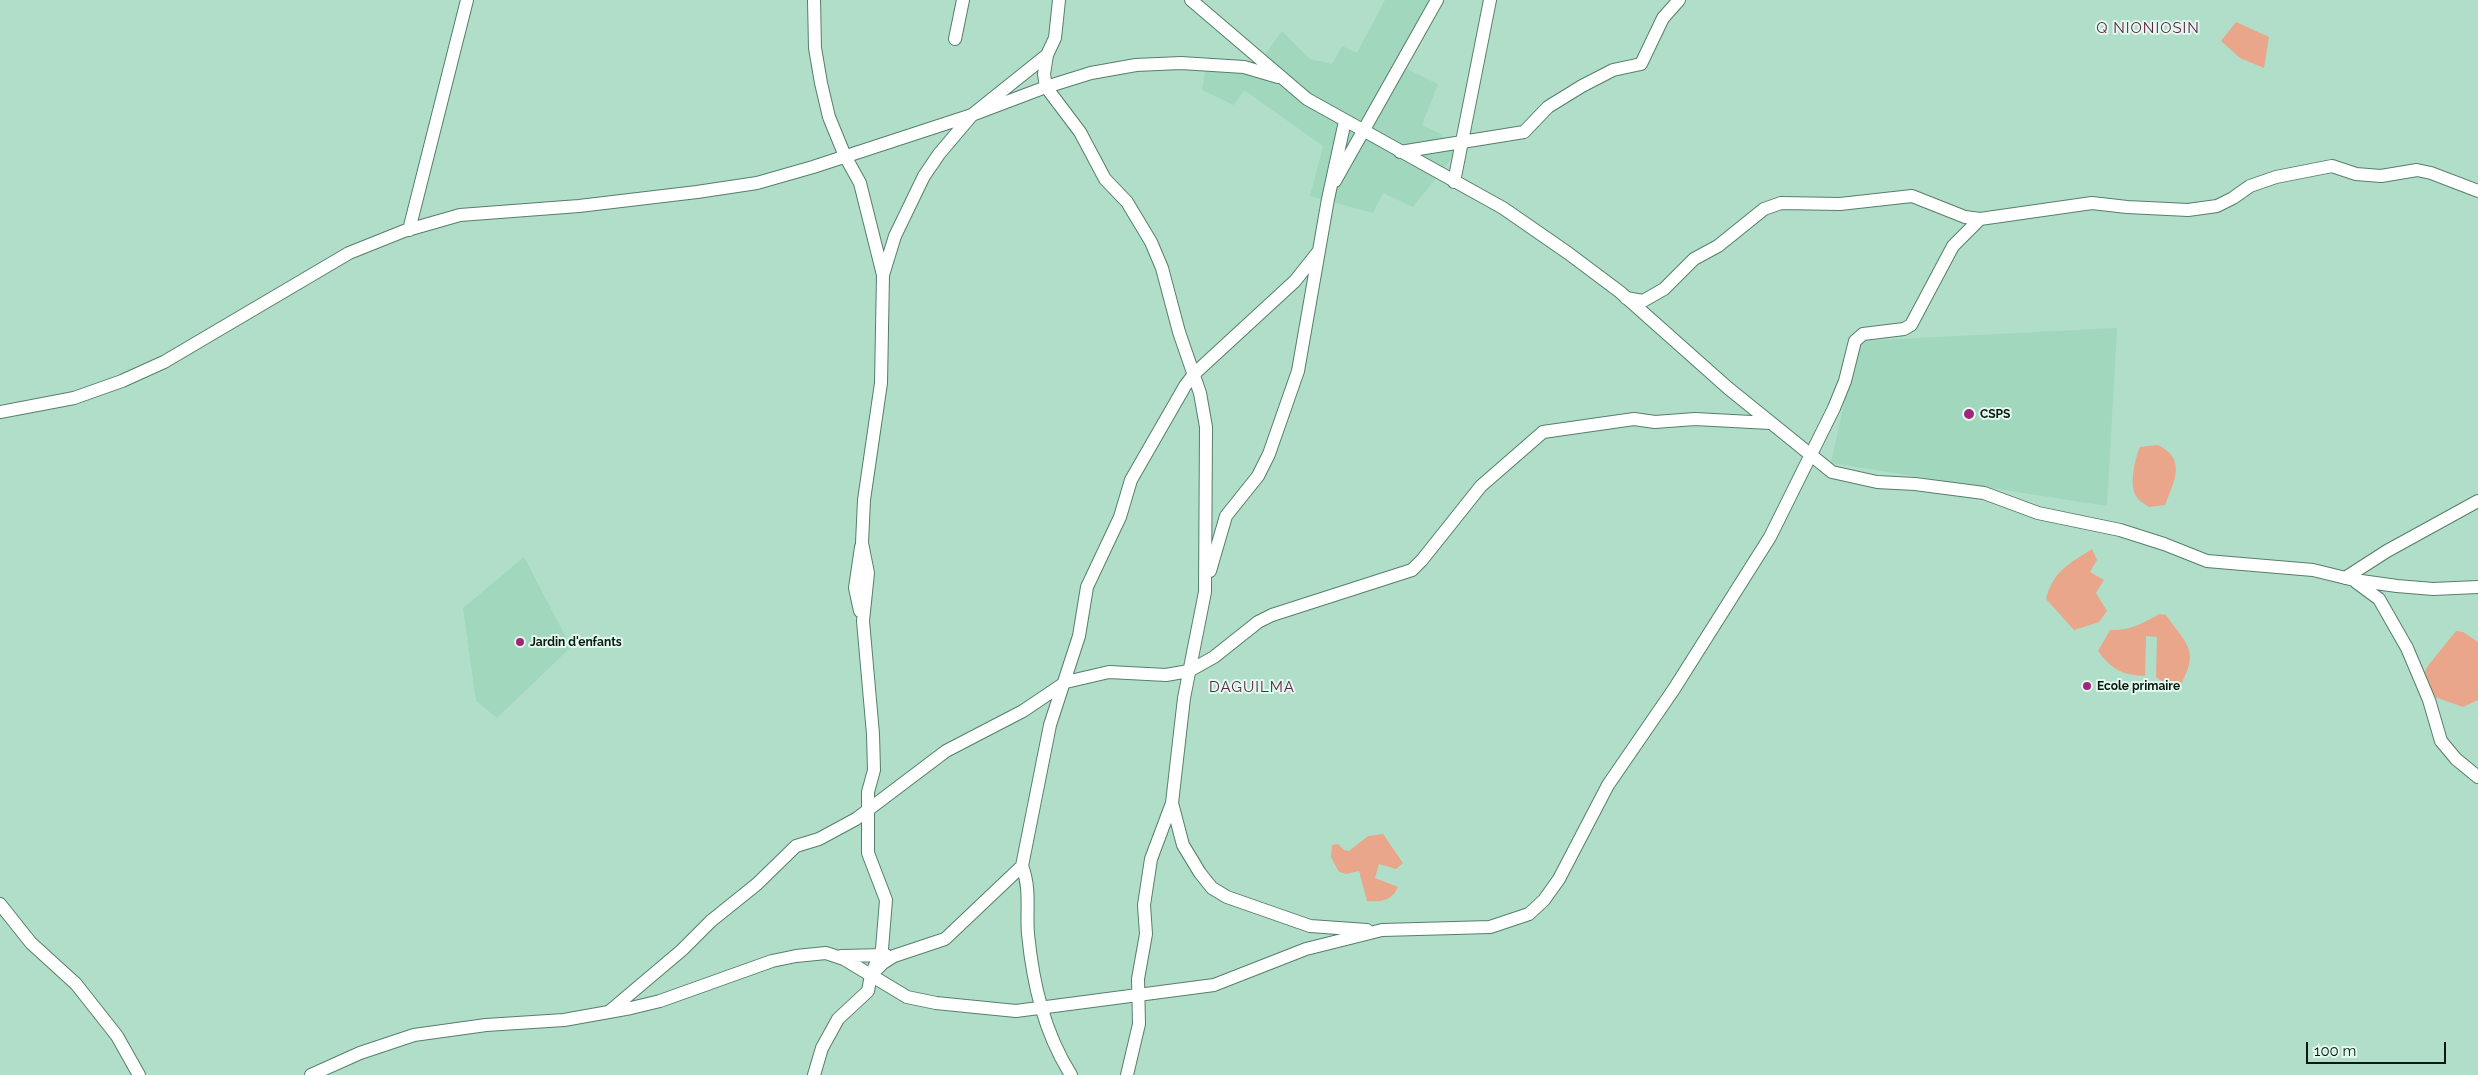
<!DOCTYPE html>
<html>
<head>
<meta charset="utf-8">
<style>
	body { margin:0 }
	#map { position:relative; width:2478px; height:1075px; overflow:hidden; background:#b1dec8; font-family:Raleway,sans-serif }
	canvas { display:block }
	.scale { position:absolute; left:2306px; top:1042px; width:140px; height:22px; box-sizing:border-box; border:2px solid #081a12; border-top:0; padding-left:6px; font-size:15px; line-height:18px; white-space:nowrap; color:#081a12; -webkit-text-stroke:4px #e3f9ee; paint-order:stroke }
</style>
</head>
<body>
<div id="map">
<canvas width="2478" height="1075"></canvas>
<div class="scale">100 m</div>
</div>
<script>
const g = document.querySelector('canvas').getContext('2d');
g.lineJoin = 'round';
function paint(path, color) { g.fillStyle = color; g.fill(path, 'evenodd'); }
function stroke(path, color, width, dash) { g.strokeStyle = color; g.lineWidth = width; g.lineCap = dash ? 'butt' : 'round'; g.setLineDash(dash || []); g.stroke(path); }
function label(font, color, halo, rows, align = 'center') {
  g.font = font + ' Raleway,sans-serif'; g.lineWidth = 4; g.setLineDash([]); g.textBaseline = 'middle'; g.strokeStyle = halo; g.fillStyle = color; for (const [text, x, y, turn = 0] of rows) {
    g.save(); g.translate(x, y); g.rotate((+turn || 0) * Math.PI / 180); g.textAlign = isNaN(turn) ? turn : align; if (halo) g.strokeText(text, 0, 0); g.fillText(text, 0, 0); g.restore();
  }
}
paint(new Path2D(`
	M1385 0H1437L1401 66 1438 84 1422 125 1439 133 1457 152 1413 207 1383 193 1373 213 1310 196 1323 146 1244 90 1234 105 1202 90 1206 65 1254 70 1282 31 1310 59 1332 64 1342 46 1357 53Z
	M2117 328 2107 506 1831 463 1858 341Z
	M524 557 571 647 497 718 476 701 463 608Z`), '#a1d7bd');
paint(new Path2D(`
	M2236 22 2269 37 2264 68 2240 58 2221 41Z
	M2158 445C2187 459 2174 482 2165 505L2149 507C2145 504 2139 501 2136 496 2129 485 2135 458 2140 447Z
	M2092 549 2097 560 2090 572 2104 580 2096 593 2107 611 2099 622 2074 630 2046 599C2053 571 2069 564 2092 549Z
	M2159 614 2166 615C2187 645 2200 650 2180 686L2171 689 2156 677 2157 637 2146 636 2145 676C2122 675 2111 669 2098 651L2110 630C2129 631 2144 623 2159 614Z
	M2456 631 2463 632 2478 642V700L2463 707 2432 696 2424 673 2427 667Z
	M1383 834 1403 863 1396 869 1379 864 1375 878 1398 887C1392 901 1381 902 1367 901L1359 871 1347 874 1339 872 1331 857 1332 845 1338 844 1344 850 1349 851 1368 836Z`), '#e9a68a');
const minor = new Path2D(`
	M814 0 815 48 821 83 829 117 845 156 860 183 883 275
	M1191 0 1307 99 1503 208 1568 253 1620 292 1728 388 1832 472 1877 482 1915 484 1984 493 2038 513 2120 530 2164 544 2207 561 2313 570 2354 580 2397 586 2433 589 2478 587
	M955 39 963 0
	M1047 55 1044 74 1046 87 1080 132 1105 179 1127 202 1151 242 1162 268 1179 332 1200 393 1206 427 1205 592 1184 698 1172 803 1151 859 1144 905 1146 934 1138 979 1139 1024 1127 1075
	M1400 152 1524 132 1548 107 1582 86 1613 70 1641 64 1663 18 1679 0
	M1335 181 1437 0
	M1454 182 1490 0
	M409 230 467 0
	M1626 298 1643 301 1664 289 1694 259 1718 246 1764 209 1781 203 1840 204 1912 196 1965 217 1980 219 2092 203 2127 207 2188 210 2217 206 2233 198 2250 186 2276 177 2332 166 2356 174 2381 176 2417 170 2431 173 2478 191
	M0 412 74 398 122 381 164 362 349 253 404 231 460 215 579 206 697 192 757 183 813 167 972 115 1046 87 1091 73 1136 65 1181 63 1244 67 1278 77
	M1210 571 1226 516 1258 476 1269 454 1298 371 1328 199 1345 121
	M2345 578 2387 551 2478 501
	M2356 582 2379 599 2407 648 2429 700 2441 741 2456 759 2478 777
	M860 611 855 588 861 547
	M1172 803 1183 845 1200 873 1212 888 1227 897 1310 926 1367 930
	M1022 866C1031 889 1026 911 1028 934 1033 984 1044 1032 1071 1075
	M0 904 31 943 76 984 117 1036 139 1075
	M841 956 886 955
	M871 975 882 949 886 900 868 853V792L874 770 873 734 863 621 868 573 862 543 864 500 881 383 883 275 895 236 924 176 939 154 972 115 1047 55 1055 38 1059 0
	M611 1010 682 950 711 921 757 884 796 846 819 839 856 819 946 751 1023 711 1066 682 1109 672 1166 675 1189 671 1214 657 1258 622 1272 615 1412 570 1422 560 1481 486 1543 432 1634 419 1655 422 1695 419 1770 423
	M311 1075 360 1053 414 1035 486 1025 564 1020 631 1008 660 1001 772 961 796 956 826 953 844 959 907 997 936 1003 1016 1011 1214 985 1306 949 1382 930 1490 927 1529 914 1544 900 1559 879 1608 785 1674 689 1770 537 1834 408 1845 381 1855 341 1863 334 1904 329 1911 325 1953 246 1980 219
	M814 1075 822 1048 838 1019 868 991 871 975 883 963 894 956 945 939 1022 866 1050 725 1079 636 1087 587 1120 517 1131 480 1185 386 1194 374 1295 281 1318 252`);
stroke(minor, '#557f6b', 14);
stroke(minor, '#fff', 12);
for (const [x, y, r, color] of [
	[1969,414,6,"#a1257a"],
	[520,642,5,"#a1257a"],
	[2087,686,5,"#a1257a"]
]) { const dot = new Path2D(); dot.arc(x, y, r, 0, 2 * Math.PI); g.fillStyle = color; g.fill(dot); stroke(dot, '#e3f9ee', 2); }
label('bold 12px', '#081a12', '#e3f9ee', [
	["CSPS",1980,414],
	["Jardin d'enfants",530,642],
	["Ecole primaire",2097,686]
], 'left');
g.letterSpacing = '1px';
label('15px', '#60244a', '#e3f9ee', [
	["Q NIONIOSIN",2148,28],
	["DAGUILMA",1252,687]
]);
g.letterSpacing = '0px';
</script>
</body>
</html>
